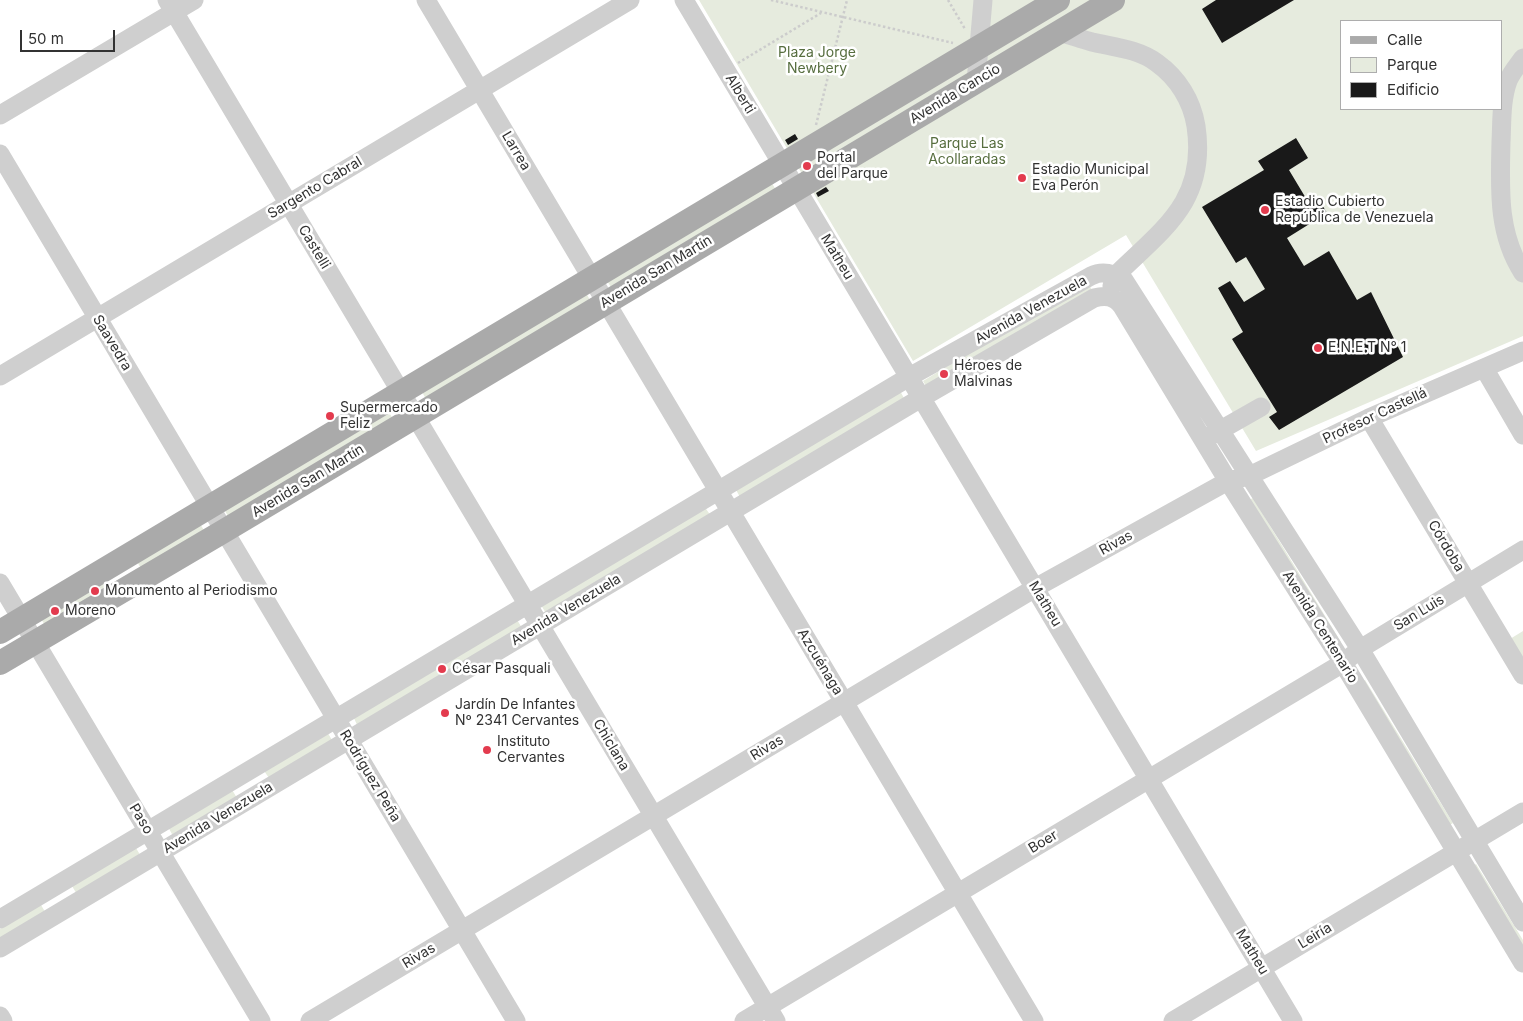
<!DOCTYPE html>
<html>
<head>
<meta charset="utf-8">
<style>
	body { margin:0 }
	#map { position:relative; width:1523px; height:1021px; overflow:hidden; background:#fff; font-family:Inter,sans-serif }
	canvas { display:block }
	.legend { position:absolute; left:1340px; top:20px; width:162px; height:90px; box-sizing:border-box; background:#fff; border:1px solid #adadad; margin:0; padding:6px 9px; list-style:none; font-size:15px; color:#323232 }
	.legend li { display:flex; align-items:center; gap:10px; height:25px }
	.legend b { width:25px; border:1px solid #adadad }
	.scale { position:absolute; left:20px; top:30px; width:95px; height:22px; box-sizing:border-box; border:2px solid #323232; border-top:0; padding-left:6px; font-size:15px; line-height:18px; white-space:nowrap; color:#323232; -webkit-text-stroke:4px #fff; paint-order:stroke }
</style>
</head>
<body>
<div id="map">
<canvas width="1523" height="1021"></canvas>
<ul class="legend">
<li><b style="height:6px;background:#aaa"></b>Calle</li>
<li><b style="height:14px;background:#e6ebde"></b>Parque</li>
<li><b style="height:14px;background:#191919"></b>Edificio</li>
</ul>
<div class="scale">50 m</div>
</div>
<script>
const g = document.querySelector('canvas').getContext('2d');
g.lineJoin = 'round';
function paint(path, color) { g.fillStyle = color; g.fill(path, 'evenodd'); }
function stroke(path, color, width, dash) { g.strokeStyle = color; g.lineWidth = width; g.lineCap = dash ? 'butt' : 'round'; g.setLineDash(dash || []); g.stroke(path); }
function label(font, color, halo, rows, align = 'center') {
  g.font = font + ' Inter,sans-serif'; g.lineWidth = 5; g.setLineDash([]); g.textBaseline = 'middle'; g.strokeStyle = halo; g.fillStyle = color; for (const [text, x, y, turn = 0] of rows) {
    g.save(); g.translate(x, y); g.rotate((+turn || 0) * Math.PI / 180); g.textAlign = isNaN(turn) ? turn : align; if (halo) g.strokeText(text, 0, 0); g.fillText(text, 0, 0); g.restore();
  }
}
paint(new Path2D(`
	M699 0H1523V336L1256 451 1126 235 913 361ZM1342 21H1502V109H1342Z
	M770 180 776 190 612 289 606 279Z
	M1087 281 1093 292 929 391 923 381Z
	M585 291 591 302 427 401 421 390Z
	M899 389 905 400 741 499 735 488Z
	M388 410 394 421 230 520 224 509Z
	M1253 498 1341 642 1338 644 1249 500Z
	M704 506 711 516 547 615 541 605Z
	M199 522 205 532 142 570 136 560Z
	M104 579 110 589 46 627 40 617Z
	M516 618 522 628 358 727 353 716Z
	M1523 631V661L1510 639Z
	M1365 680 1453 823 1450 825 1361 682Z
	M326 730 332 740 269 778 262 768Z
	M231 788 237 798 173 836 167 825Z
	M136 848 142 858 78 896 72 886Z
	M1476 864 1523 940V947L1473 866Z
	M41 905 47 915 0 943V929Z`), '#e6ebde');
paint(new Path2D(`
	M1216 0H1294L1222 43 1202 9Z
	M795 134 798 139 788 145 785 140Z
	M1296 138 1308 158 1289 170 1310 205 1319 200 1327 213 1287 238 1304 266 1329 251 1357 300 1371 292 1403 357 1279 430 1269 417 1277 412 1232 339 1243 332 1218 288 1230 281 1244 302 1265 289 1246 257 1236 263 1202 207 1264 170 1258 161Z
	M826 187 829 191 818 197 816 193Z`), '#191919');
stroke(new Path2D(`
	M771 0 953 43
	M948 0 965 29
	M738 63 821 13
	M816 125 847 0`), '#ccc', 2.5, [2.5, 2.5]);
stroke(new Path2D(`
	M167 0 776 1021
	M426 0 1034 1021
	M684 0 1293 1021
	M1059 32C1070 35 1081 39 1092 42 1113 47 1139 49 1157 63 1178 78 1192 101 1196 126 1207 201 1164 228 1116 275L1112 286
	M1523 58C1518 65 1511 73 1508 81 1501 100 1502 122 1501 142 1500 188 1497 233 1523 273
	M976 82 983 0
	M0 115 194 0
	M0 154 516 1021
	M1484 368 1523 435
	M0 376 630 0
	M1369 418 1523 675
	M1210 436 1261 407
	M0 583 261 1021
	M0 919 909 377 1091 276C1103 270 1113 273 1124 280L1360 649 1523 922
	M0 948 921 398 1094 298C1106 295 1114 296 1122 306L1228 481 1343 663 1523 963
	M0 1016 3 1021
	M310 1021 1035 588 1228 481 1249 476 1369 418 1523 351
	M744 1021 1343 663 1360 649 1523 550
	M1173 1021 1523 812`), '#cfcfcf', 19);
stroke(new Path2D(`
	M0 632 1058 0
	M0 663 224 531 1113 0`), '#aaa', 24);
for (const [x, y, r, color] of [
	[807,166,5,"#e33b4e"],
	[1022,178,5,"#e33b4e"],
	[1265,210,5,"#e33b4e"],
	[1318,348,5,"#e33b4e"],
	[944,374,5,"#e33b4e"],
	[330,416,5,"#e33b4e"],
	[95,591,5,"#e33b4e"],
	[55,611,5,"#e33b4e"],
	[442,669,5,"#e33b4e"],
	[445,713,5,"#e33b4e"],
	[487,750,5,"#e33b4e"]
]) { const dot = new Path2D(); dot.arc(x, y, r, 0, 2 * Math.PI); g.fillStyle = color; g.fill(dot); stroke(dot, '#fff', 2); }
label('14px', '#576e3f', '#fff', [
	["Plaza Jorge",817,53],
	["Newbery",817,69],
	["Parque Las",967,144],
	["Acollaradas",967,160]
]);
label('14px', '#323232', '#fff', [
	["Alberti",740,94,59],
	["Avenida Cancio",955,94,-31],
	["Larrea",516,151,59],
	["Sargento Cabral",315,188,-31],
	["Castelli",314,247,59],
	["Matheu",837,257,59],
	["Avenida San Martín",656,272,-31],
	["Avenida Venezuela",1031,310,-29],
	["Saavedra",112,343,59],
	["Profesor Castellá",1375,416,-25],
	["Avenida San Martín",308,481,-31],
	["Rivas",1116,543,-29],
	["Córdoba",1446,546,59],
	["Matheu",1045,604,59],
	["Avenida Venezuela",566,610,-31],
	["San Luis",1419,613,-31],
	["Avenida Centenario",1320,627,58],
	["Azcuénaga",820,662,59],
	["Chiclana",611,745,59],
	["Rivas",767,748,-31],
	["Rodríguez Peña",370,776,59],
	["Avenida Venezuela",218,818,-31],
	["Paso",141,819,59],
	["Boer",1043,842,-31],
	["Leiría",1315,936,-31],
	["Matheu",1252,952,59],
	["Rivas",419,956,-31]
]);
label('14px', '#323232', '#fff', [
	["Portal",817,158],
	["del Parque",817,174],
	["Estadio Municipal",1032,170],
	["Eva Perón",1032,186],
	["Estadio Cubierto",1275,202],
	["República de Venezuela",1275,218],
	["E.N.E.T N° 1",1328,348],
	["Héroes de",954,366],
	["Malvinas",954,382],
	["Supermercado",340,408],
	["Feliz",340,424],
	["Monumento al Periodismo",105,591],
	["Moreno",65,611],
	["César Pasquali",452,669],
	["Jardín De Infantes",455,705],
	["Nº 2341 Cervantes",455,721],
	["Instituto",497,742],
	["Cervantes",497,758]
], 'left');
</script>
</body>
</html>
